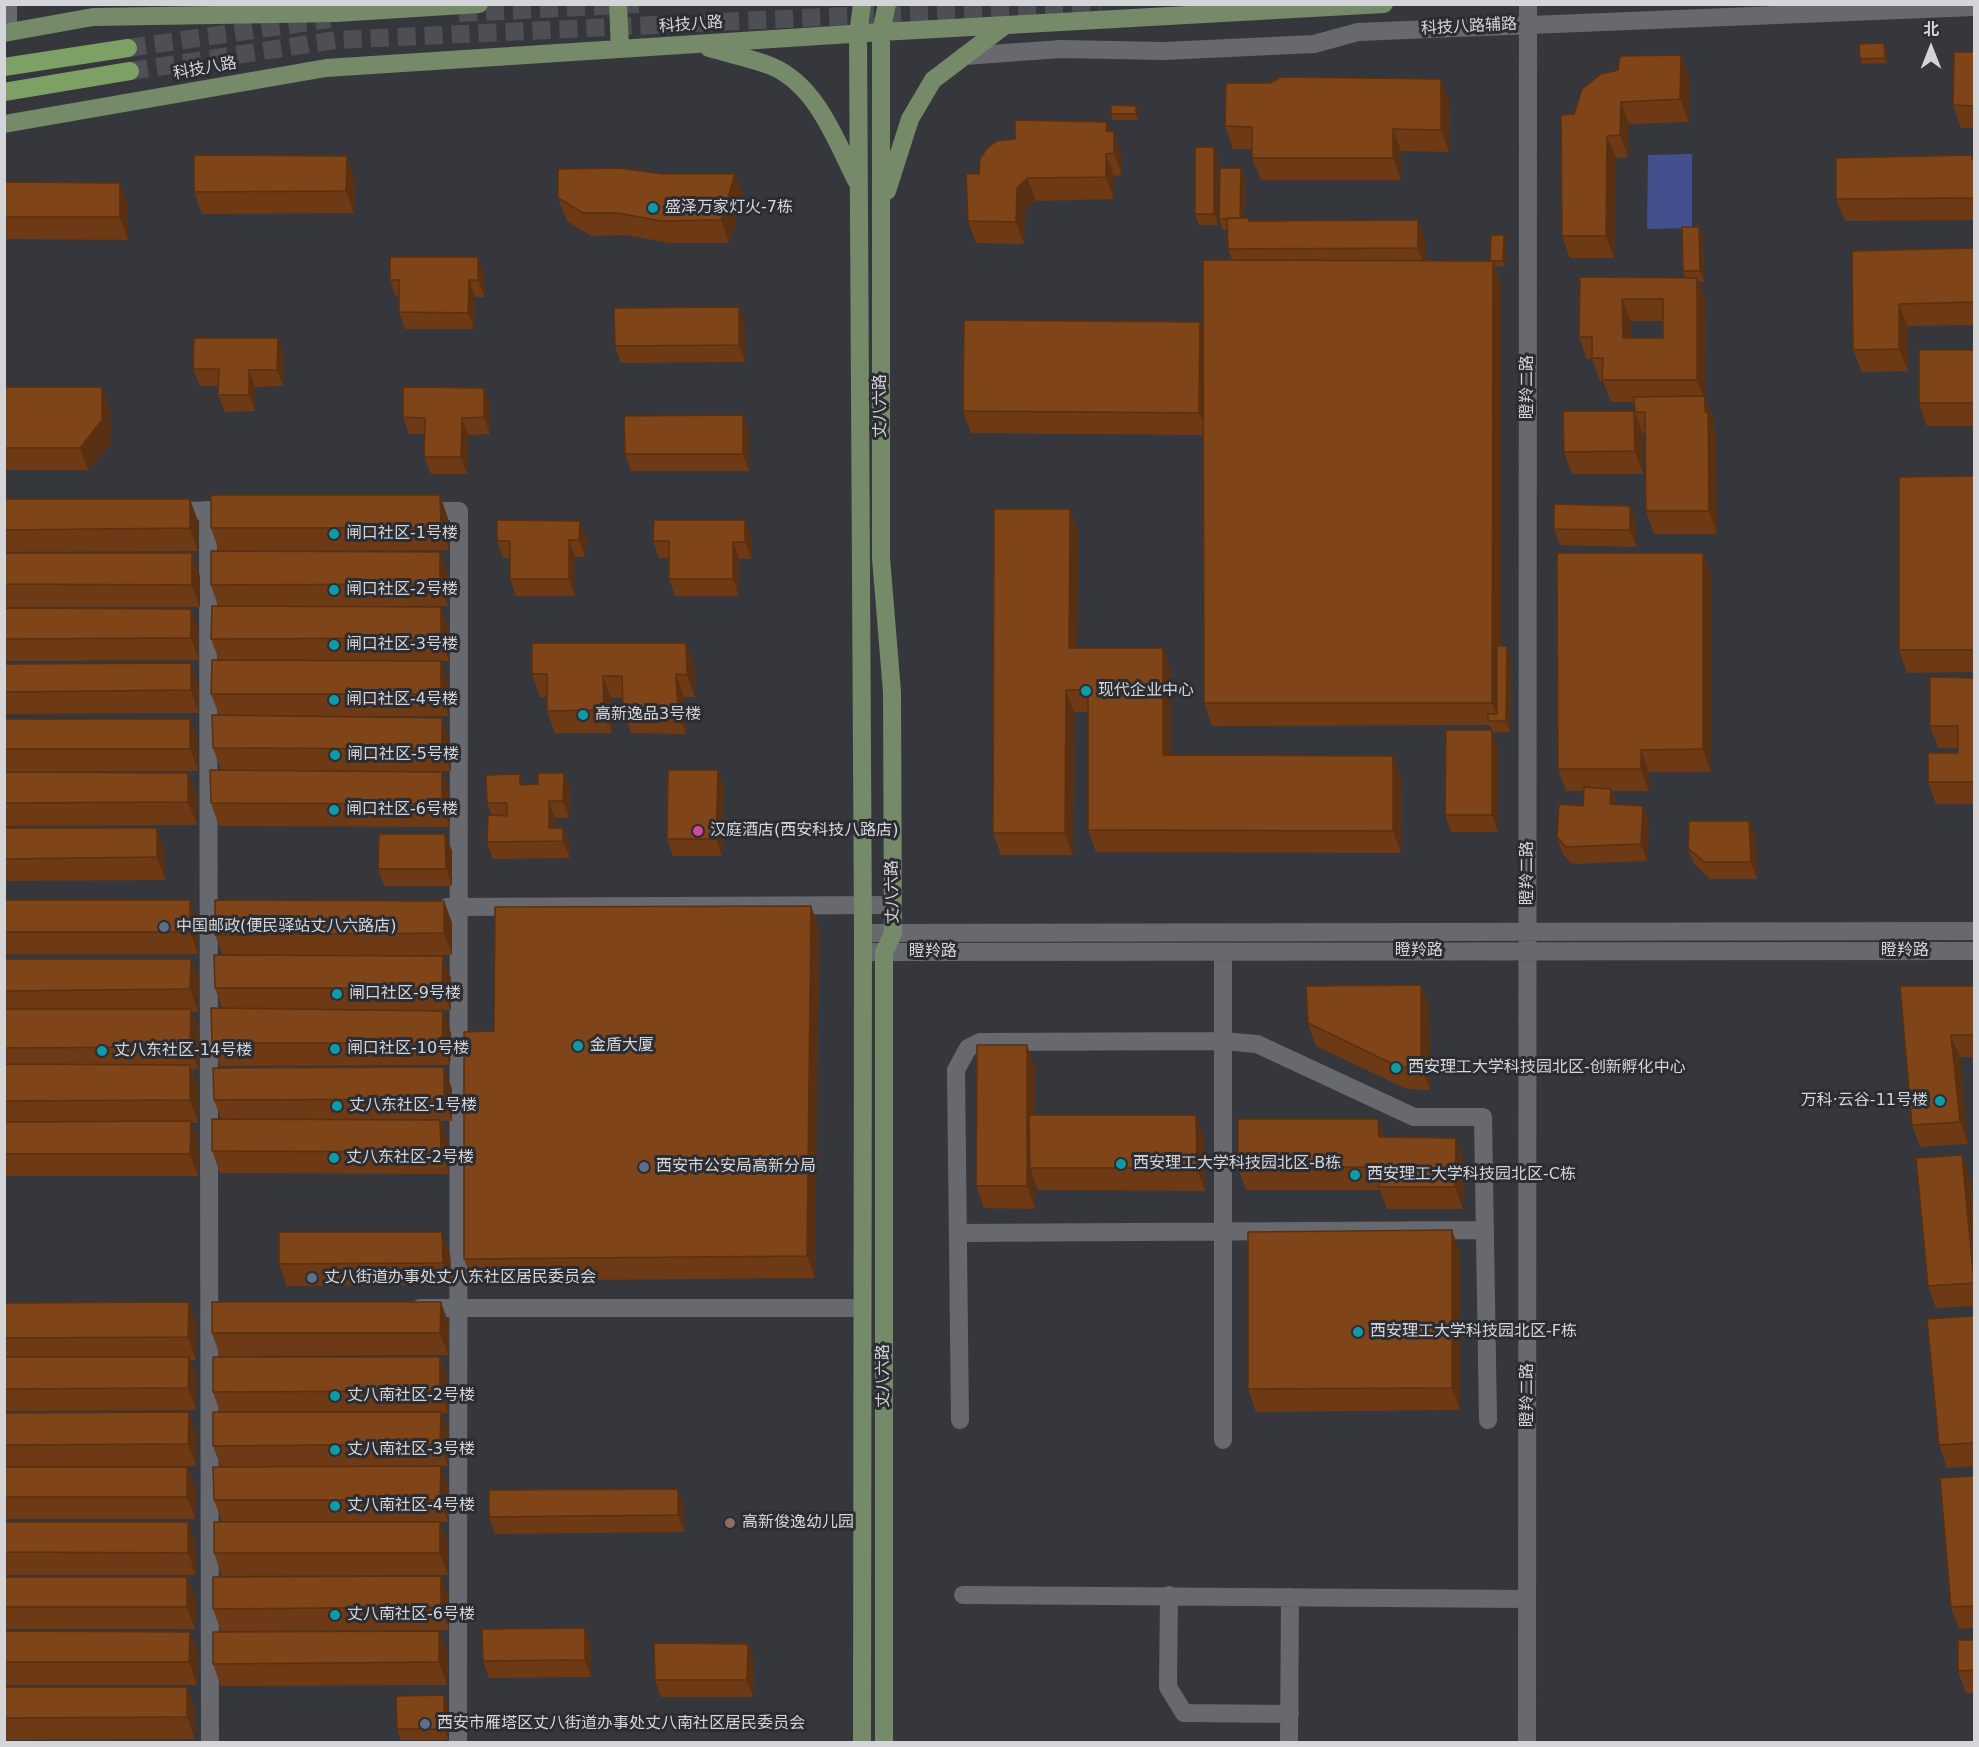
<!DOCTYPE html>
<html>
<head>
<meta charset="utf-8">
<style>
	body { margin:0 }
	#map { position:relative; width:1979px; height:1747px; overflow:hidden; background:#36373c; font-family:"DejaVu Sans","Noto Sans SC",sans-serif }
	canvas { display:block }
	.frame { position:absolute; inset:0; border:6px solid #d4d5d9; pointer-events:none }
	.north { position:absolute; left:1901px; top:18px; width:60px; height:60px; -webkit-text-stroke:4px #2c2d32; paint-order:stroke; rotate:0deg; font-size:16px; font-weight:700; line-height:24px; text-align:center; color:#d4d5d9 }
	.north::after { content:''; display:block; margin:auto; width:21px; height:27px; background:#d4d5d9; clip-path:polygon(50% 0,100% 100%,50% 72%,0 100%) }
</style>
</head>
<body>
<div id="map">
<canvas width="1979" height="1747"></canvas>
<div class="frame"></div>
<div class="north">北</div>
</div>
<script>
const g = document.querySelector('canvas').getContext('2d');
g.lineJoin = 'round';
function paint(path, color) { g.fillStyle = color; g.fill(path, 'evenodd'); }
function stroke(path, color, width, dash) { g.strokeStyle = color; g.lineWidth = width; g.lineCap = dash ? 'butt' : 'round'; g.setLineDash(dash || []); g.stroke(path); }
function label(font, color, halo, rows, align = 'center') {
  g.font = font + ' "DejaVu Sans","Noto Sans SC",sans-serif'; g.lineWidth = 6; g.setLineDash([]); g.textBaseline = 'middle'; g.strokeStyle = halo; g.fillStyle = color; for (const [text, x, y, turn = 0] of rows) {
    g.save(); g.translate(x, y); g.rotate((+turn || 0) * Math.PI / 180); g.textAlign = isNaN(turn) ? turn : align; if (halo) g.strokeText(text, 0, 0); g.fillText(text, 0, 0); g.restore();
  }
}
paint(new Path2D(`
	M1692 154V228L1647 229 1648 155Z`), '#44508d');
stroke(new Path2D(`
	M459 13 640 4
	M128 48 330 19
	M130 71 336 40 1100 4`), '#4e4f54', 18, [18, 9]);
stroke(new Path2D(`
	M8 4V32
	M964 56 1061 49 1164 51 1314 44 1358 32 1974 7
	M208 510 210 1742
	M171 511 234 510
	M423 511H459L458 1742
	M447 907 892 905
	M863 933 1974 931
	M863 952 1974 951
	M1223 952V1440
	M958 1233 1485 1230
	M420 1308H862
	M960 1420 956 1070 968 1048 980 1042 1223 1041 1257 1044 1414 1117H1483L1488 1420
	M963 1595 1527 1599
	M1169 1595 1168 1687 1184 1713 1290 1714
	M1289 1742 1290 1597
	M1527 1742 1528 4`), '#67696e', 18);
stroke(new Path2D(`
	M618 4 620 49
	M862 4 858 34 863 933 862 1742
	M4 33 93 17 336 13 479 4
	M709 48C729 54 751 58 771 66 817 85 836 141 857 182
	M4 124 326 68 881 32 1384 4
	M887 191 910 119 933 80 1004 26
	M884 1742V953L893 933 892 692 881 558V32L887 4`), '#748a69', 18);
stroke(new Path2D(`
	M4 67 128 48
	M4 92 130 71`), '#7da065', 18);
paint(new Path2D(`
	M1886 48 1887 63 1862 64 1860 59Z
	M1974 52V128H1961L1953 105Z
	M1681 55 1689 78V122L1629 124 1628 157 1616 158 1614 258H1570L1562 236 1574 114Z
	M1450 102 1449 152 1401 151V180H1261L1252 158V149H1233L1225 126Z
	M1136 106 1138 111V120H1113L1111 114Z
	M1107 122 1110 131 1114 132 1122 154V175L1114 176V199L1036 201 1025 210 1024 244 976 243 968 221 979 174 1015 139Z
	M1214 147 1218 158V225H1199L1195 214Z
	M1972 155 1974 159V220L1845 221 1836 199Z
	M663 174H735L743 196 729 243H670L626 235 591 236 567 221 558 198Z
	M355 179 354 213 202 214 194 192Z
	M1245 179 1244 218 1251 221 1418 220 1426 243V261H1490L1504 235 1506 241 1505 267 1495 266 1501 284V646H1507L1511 657 1510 732H1492L1498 747V832H1451L1445 815 1492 730 1490 725 1212 726 1204 703 1203 435 971 433 963 411 1203 331 1232 260 1228 249 1227 230H1223L1219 219Z
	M4 182 120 183 128 205V240L4 239Z
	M1699 227 1703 238 1704 282H1699L1706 300 1705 396 1714 419V427L1716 434 1717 534H1654L1646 511 1645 434 1642 433 1643 474H1572L1564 452 1634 411V402H1611L1603 381H1600L1592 359H1587L1579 337 1580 277 1685 278 1683 271ZM1631 321H1663V338H1631Z
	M1974 248V325L1907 326 1908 371 1862 372 1853 350 1852 251Z
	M478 257 484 274 485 297H475L474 329H405L399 312V297H396L390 280Z
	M745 324V362L621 363 615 346Z
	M1974 350V426H1927L1919 403Z
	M284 355 283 386 255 387V411L225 412 218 395V386H200L193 369Z
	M4 387H102L110 409 111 443 88 470H4Z
	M490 404V434L468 435 467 474H431L424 457 425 434H409L403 417Z
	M743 415 749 432V471H631L625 454Z
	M1974 476V672L1907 673 1899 650Z
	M4 499 198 521V551L4 552Z
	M1630 506 1636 523V547L1560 545 1554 529Z
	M1070 509 1078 532 1077 648H1163L1171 671V755L1393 756 1402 779 1401 853 1096 852 1088 830V712H1074L1073 855H1001L993 833Z
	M448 518 449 550 237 551 448 575V606L351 607H441L449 629V661H429L449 683V716H334L450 740 451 771H280L442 772 450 794V827L219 826 211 803 221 770 213 748 219 715 211 694 219 660 211 639 218 606 211 585 219 551 211 528Z
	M752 537V559H739V596H675L669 579V558H659L653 541Z
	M587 538 585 557H575V596H516L510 579V558H503L497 541Z
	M4 553 200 576V607H4Z
	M1703 553 1711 575V772H1649V791H1612L1617 804 1643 806 1649 823 1647 861 1572 864 1563 854 1557 837 1583 806 1584 791H1566L1558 769Z
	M4 608 199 631V660L4 661Z
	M4 664 199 686V713L4 714Z
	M695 666V697H684L686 734 631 733 623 711 622 698H611L612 733H555L547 711V697H540L532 674Z
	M1974 678V804H1936L1928 782 1958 753V748H1938L1930 726Z
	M4 719H190L198 741V771L4 772Z
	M4 772 188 773 197 795V825L4 826Z
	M524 785 570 790 569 818H555V828H563L570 845V858L493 859 487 842 492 815 487 803Z
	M724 787 722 856H673L667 839Z
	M1749 821 1756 838 1757 879H1710L1694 864 1688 848Z
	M4 828 165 851V880L4 881Z
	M445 834 452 851V886H384L378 869Z
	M4 900H190L198 923V954H4Z
	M444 901 452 923V955H414L451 978V1010H391L451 1033 450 1065 220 1066 212 1043 222 1008 215 988 223 955 215 935Z
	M811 906 819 929 815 1278 472 1281 464 1259 494 1031Z
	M4 959H191L199 981 198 1011 192 1012 199 1031 198 1069H192L198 1087V1123H191L199 1144 198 1176H4Z
	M1421 985 1429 1008 1430 1090 1407 1089 1316 1046 1308 1023Z
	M1900 986H1974V1057H1960L1968 1144 1920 1147 1912 1125Z
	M444 1067 452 1089V1121H441L448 1143 449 1174 220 1173 212 1151 221 1119 214 1100Z
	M1035 1067V1115L1204 1137 1205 1191 1038 1190 1035 1182V1209L984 1208 976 1186Z
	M1378 1119 1385 1137 1464 1160 1463 1209H1387L1380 1190H1246L1238 1168Z
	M1970 1177 1974 1226V1306L1936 1308 1928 1286Z
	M1460 1253V1410L1256 1412 1248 1389Z
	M450 1254 452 1285 287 1286 279 1264Z
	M189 1302 197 1325 196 1360H190L197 1379 196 1410 4 1411V1303Z
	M1974 1316V1466L1947 1468 1939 1445Z
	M449 1324 448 1355 220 1356 212 1333Z
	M440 1357 448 1379V1413H441L449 1434 448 1466H435L449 1489 448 1522H440L448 1544V1575L222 1576 214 1553 222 1522 214 1500 221 1467 213 1446 220 1412 213 1392Z
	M4 1413 197 1435 196 1466 33 1467H187L196 1490 195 1519H4Z
	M1974 1476V1628L1959 1629 1951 1607Z
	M678 1489 684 1506V1532L495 1534 489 1517Z
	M4 1522H188L196 1544V1575H4Z
	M441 1576 449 1599V1630L221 1631 213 1609Z
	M4 1577 196 1599 195 1629H4Z
	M4 1631 190 1632 198 1654 197 1685H4Z
	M1974 1640V1693H1966L1958 1671Z
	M748 1644 754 1661 753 1697H661L655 1680Z
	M591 1645V1677L489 1678 483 1661Z
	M448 1653 447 1685 221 1686 213 1664Z
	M4 1687H187L195 1709V1739L4 1740Z
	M448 1707V1740H401L397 1729Z`), '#6d3a15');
paint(new Path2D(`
	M1884 43 1886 48 1887 63 1885 58Z
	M1681 55 1689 78V122L1680 99Z
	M1441 79 1450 102 1449 152 1441 130Z
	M1621 102 1629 124 1628 157 1620 135Z
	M1136 106 1138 111V120L1136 114Z
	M1107 122 1114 142V132L1122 154V175L1106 131Z
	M1393 129 1401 151V180L1393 158Z
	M1607 136 1616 158 1614 258 1606 236Z
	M1214 147 1218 158V225L1214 214Z
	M1106 154 1114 176V199L1106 177Z
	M347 156 355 179 354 213 346 191Z
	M1241 168 1245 179 1244 230 1240 219Z
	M735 174 743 196 729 243 721 220Z
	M1027 178 1036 201 1025 210 1024 244 1016 222 1017 188Z
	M120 183 128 205V240L120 217Z
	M1418 220 1426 243V271L1418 248Z
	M1699 227 1703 238 1704 282 1700 271Z
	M1504 235 1506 241 1505 267 1503 261Z
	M478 257 484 274 485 297 478 280Z
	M1493 261 1501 284V721H1499L1492 703Z
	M1697 278 1706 300 1705 403 1697 380Z
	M469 280 475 297 474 329 468 313Z
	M1622 299 1631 321V361L1623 338Z
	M1899 304 1907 326 1908 371 1899 349Z
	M739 307 745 324V362L739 345Z
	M1200 322 1208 344V435L1199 413Z
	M278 338 284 355 283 386 277 370Z
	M249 370 255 387V411L249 395Z
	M102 387 110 409 111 443 88 470 80 448Z
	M484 388 490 404V434L484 417Z
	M1705 396 1714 419V427L1716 434 1717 534 1709 511Z
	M1634 411 1642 433 1643 474 1635 451Z
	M743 415 749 432V471L743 454Z
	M462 418 468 435 467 474 461 457Z
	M440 495 448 518 449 550 441 528Z
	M190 499 198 521V551L190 528Z
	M1630 506 1636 523V547L1630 530Z
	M1070 509 1078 532 1077 670 1069 648Z
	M745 520 752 537V559L745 542Z
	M580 521 587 538 585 557 579 540Z
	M569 540 575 557V596L569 579Z
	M733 542 739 559V596L733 579Z
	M440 552 448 575V606L440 584Z
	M192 553 200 576V607L192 585Z
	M1703 553 1711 575V772L1703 749Z
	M441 607 449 629V661L441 638Z
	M191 609 199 631V660L191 638Z
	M686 643 695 666V697L687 675Z
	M1507 646 1511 657 1510 732 1506 721Z
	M1163 648 1171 671V778L1163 755Z
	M441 661 449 683V716L441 694Z
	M191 663 199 686V713L191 690Z
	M676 674 684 697 686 734 678 712Z
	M603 676 611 698 612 733 604 710Z
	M1066 690 1074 712 1073 855 1065 833Z
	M442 718 450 740 451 771 442 749Z
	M190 719 198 741V771L190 749Z
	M1492 730 1498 747V832L1492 815Z
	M1641 750 1649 772V791L1641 769Z
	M1393 756 1402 779 1401 853 1393 831Z
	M718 770 724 787 722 856 716 839Z
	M442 772 450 794V827L442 804Z
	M188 773 197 795V825L188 802Z
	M564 773 570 790 569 818 563 801Z
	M520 774 526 791 520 785Z
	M1611 789 1617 806 1610 804Z
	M549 801 555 818V841L549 828Z
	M1643 806 1649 823 1647 861 1641 844Z
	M1749 821 1756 838 1757 879 1751 862Z
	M157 828 165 851V880L157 857Z
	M563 828 570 845V858L563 841Z
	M445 834 452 851V886L446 869Z
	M190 900 198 923V954L190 932Z
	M444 901 452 923V955L444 933Z
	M811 906 819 929 815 1278 807 1256Z
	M443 956 451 978V1010L442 988Z
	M191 959 199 981 198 1011 190 989Z
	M1421 985 1429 1008 1430 1090 1421 1067Z
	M191 1009 199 1031 198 1069 190 1047Z
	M443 1011 451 1033 450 1065 442 1043Z
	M1951 1035 1960 1057 1968 1144 1960 1122Z
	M1027 1045 1035 1067V1168H1030L1035 1182V1209L1027 1186Z
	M190 1065 198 1087V1123L190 1100Z
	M444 1067 452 1089V1121L444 1099Z
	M1196 1115 1204 1137 1205 1191 1197 1168Z
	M1378 1119 1386 1142 1379 1137Z
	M440 1120 448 1143 449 1174 441 1152Z
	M191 1121 199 1144 198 1176 190 1154Z
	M1456 1138 1464 1160 1463 1209 1455 1187Z
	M1962 1155 1970 1177 1974 1226V1285Z
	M1452 1230 1460 1253V1410L1452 1388Z
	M442 1232 450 1254 452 1285 443 1263Z
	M189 1302 197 1325 196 1360 188 1337Z
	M441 1302 449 1324 448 1355 440 1333Z
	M189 1357 197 1379 196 1410 188 1388Z
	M440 1357 448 1379V1413L440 1391Z
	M189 1412 197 1435 196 1466 188 1444Z
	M441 1412 449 1434 448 1466 440 1444Z
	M441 1466 449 1489 448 1522 440 1500Z
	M187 1467 196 1490 195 1519 187 1497Z
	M678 1489 684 1506V1532L678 1515Z
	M188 1522 196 1544V1575L188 1553Z
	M440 1522 448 1544V1575L440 1553Z
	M441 1576 449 1599V1630L441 1607Z
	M187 1577 196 1599 195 1629 187 1607Z
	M585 1628 591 1645V1677L585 1660Z
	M439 1631 448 1653 447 1685 439 1662Z
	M190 1632 198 1654 197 1685 189 1662Z
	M748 1644 754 1661 753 1697 747 1680Z
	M187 1687 195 1709V1739L187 1717Z
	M444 1695 448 1707V1740L444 1729Z`), '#593011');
const building = new Path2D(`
	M1884 43 1885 58 1860 59 1859 44Z
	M1954 52H1974V106L1953 105Z
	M1681 55 1680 99 1621 102 1620 135 1607 136 1606 236H1562L1561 115 1574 114 1582 89 1601 74 1618 70 1620 56Z
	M1281 77 1441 79V130L1393 129V158H1252V127L1225 126 1226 83H1270Z
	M1111 105 1136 106V114H1111Z
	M1015 120 1107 122 1106 131 1114 132V153L1106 154V177L1027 178 1017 188 1016 222 968 221 966 174H979L980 159 987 148 997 141 1015 139Z
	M1195 147H1214V214H1195Z
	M194 155 347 156 346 191 194 192Z
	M1972 155V159H1974V198L1836 199V158Z
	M619 168 663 174H735L721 220 661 221 618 213H583L558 198V169Z
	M1220 168H1241L1240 218 1219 219Z
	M4 182 120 183V217H4Z
	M1227 218H1249V221L1418 220V248L1228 249Z
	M1682 227H1699L1700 271H1683Z
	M1491 235H1504L1503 261H1490Z
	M1974 248V302L1899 304V349L1853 350 1852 251Z
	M390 257H478V280H469L468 313 399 312V280H390Z
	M1203 260 1493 261 1492 703H1204Z
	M1580 277 1697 278V380H1602L1603 358H1592V337H1579ZM1622 299H1663V338H1623Z
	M739 307V345L615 346 614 308Z
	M964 320 1200 322 1199 413 963 411Z
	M194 338H278L277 370H249V395H218L219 369H193Z
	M1919 350H1974V403H1919Z
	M4 387H102V420L80 448H4Z
	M403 387 484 388V417L462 418 461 457H424L425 418 403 417Z
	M1705 396V412H1708L1709 511H1646L1645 412H1635L1634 397Z
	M1563 411H1634L1635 451 1564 452Z
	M743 415V454H625L624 416Z
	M1974 476V650H1899V477Z
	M211 495H440L441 528H211Z
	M4 499H190V528L4 530Z
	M1554 504 1630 506V530L1554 529Z
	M994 509H1070L1069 648H1163V755L1393 756V831L1088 830V690H1066L1065 833H993Z
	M497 520 580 521 579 540H569V579H510V541H497Z
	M654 520H745V542H733V579H669V541H653Z
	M211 551 440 552V584L211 585Z
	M4 553H192V585L4 584Z
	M1557 553H1703V749L1641 750V769H1558Z
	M212 606 441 607V638L211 639Z
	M4 608 191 609V638L4 639Z
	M532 643H686L687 675 676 674 678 712 623 711 622 676H603L604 710 547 711V674H532Z
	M1497 646H1507L1506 721H1488V714H1497Z
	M212 660 441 661V694H211Z
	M191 663V690L4 692V664Z
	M1930 677 1974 678V782H1928V753H1958V726H1930Z
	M212 715 442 718V749L213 748Z
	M4 719H190V749H4Z
	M1446 730H1492V815H1445Z
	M210 770 442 772V804L211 803Z
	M668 770H718L716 839H667Z
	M4 772 188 773V802L4 803Z
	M538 773H564L563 801H549V828H563V841L487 842 488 815 507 816V803H487L486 775 520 774V785L538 784Z
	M1584 787 1611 789 1610 804 1643 806 1641 844 1566 847 1557 837 1559 804 1583 806Z
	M1689 821H1749L1751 862H1704L1688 848Z
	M4 828H157V857L4 859Z
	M379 834H445L446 869H378Z
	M4 900H190V932H4Z
	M215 900 444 901V933L215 935Z
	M811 906 807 1256 464 1259V1032L494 1031 495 907Z
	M214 955 443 956 442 988H215Z
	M4 959H191L190 989 4 991Z
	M1421 985V1067H1399L1308 1023 1306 986Z
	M1900 986H1974V1035H1951L1960 1122 1912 1125Z
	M211 1008 443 1011 442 1043H212Z
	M4 1009H191L190 1047 4 1048Z
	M977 1045H1027V1186H976Z
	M4 1064 190 1065V1100L4 1101Z
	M444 1067V1099L214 1100 213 1068Z
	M1029 1115H1196L1197 1168H1030Z
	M212 1119 440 1120 441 1152 212 1151Z
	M1238 1119H1378L1379 1137 1456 1138 1455 1187H1379V1167L1238 1168Z
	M191 1121 190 1154H4V1122Z
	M1962 1155 1974 1283 1928 1286 1916 1158Z
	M1452 1230V1388L1248 1389V1232Z
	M279 1232H442L443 1263 279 1264Z
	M189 1302 188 1337 4 1338V1303Z
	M212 1302H441L440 1333H212Z
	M1974 1316V1443L1939 1445 1927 1319Z
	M4 1357H189L188 1388 4 1389Z
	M213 1357H440V1391L213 1392Z
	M189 1412 188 1444 4 1445V1413Z
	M213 1412H441L440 1444 213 1446Z
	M441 1466 440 1500H214L213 1467Z
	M4 1467H187V1497H4Z
	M1974 1476V1606L1951 1607 1940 1478Z
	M678 1489V1515L489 1517V1490Z
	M4 1522H188V1553L4 1552Z
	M214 1522H440V1553H214Z
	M441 1576V1607L213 1609V1577Z
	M4 1577H187V1607H4Z
	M585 1628V1660L483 1661 482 1629Z
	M4 1631 190 1632 189 1662H4Z
	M439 1631V1662L213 1664V1632Z
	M1958 1640H1974V1670L1958 1671Z
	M654 1643 748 1644 747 1680H655Z
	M4 1687H187V1717L4 1718Z
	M444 1695V1729H397L396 1696Z
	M187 1741V1743H4V1742Z`);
paint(building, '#7f4418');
stroke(building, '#593011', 1.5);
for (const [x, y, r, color] of [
	[653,208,6,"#0f9aa8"],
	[334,534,6,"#0f9aa8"],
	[334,590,6,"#0f9aa8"],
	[334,645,6,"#0f9aa8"],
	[1086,691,6,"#0f9aa8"],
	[334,700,6,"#0f9aa8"],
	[583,715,6,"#0f9aa8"],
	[335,755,6,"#0f9aa8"],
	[334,810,6,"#0f9aa8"],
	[698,831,6,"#d1479c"],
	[164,927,6,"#5c6f8a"],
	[337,994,6,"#0f9aa8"],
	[578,1046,6,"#0f9aa8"],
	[335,1049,6,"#0f9aa8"],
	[102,1051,6,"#0f9aa8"],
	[1396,1068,6,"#0f9aa8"],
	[1940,1101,6,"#0f9aa8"],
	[337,1106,6,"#0f9aa8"],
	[334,1158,6,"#0f9aa8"],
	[1121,1164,6,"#0f9aa8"],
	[644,1167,6,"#5c6f8a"],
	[1355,1175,6,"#0f9aa8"],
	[312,1278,6,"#5c6f8a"],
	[1358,1332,6,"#0f9aa8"],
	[335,1396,6,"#0f9aa8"],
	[335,1450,6,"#0f9aa8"],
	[335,1506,6,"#0f9aa8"],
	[730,1523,6,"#8d6e63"],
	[335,1615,6,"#0f9aa8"],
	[425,1724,6,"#5c6f8a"]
]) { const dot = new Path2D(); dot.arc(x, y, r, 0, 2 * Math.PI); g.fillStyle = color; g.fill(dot); stroke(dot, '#2c2d32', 2); }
label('16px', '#d4d5d9', '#2c2d32', [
	["科技八路",691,25,-4],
	["科技八路辅路",1469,27,-3],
	["科技八路",205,69,-10],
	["瞪羚二路",1528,387,-90],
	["丈八六路",881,406,-90],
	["瞪羚二路",1528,873,-90],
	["丈八六路",893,892,-91],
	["瞪羚路",1419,951],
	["瞪羚路",1905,951],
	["瞪羚路",933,952],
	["丈八六路",884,1376,-90],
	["瞪羚二路",1528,1395,-90]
]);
label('16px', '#d4d5d9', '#2c2d32', [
	["盛泽万家灯火-7栋",665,208],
	["闸口社区-1号楼",346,534],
	["闸口社区-2号楼",346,590],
	["闸口社区-3号楼",346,645],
	["现代企业中心",1098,691],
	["闸口社区-4号楼",346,700],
	["高新逸品3号楼",595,715],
	["闸口社区-5号楼",347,755],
	["闸口社区-6号楼",346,810],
	["汉庭酒店(西安科技八路店)",710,831],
	["中国邮政(便民驿站丈八六路店)",176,927],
	["闸口社区-9号楼",349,994],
	["金盾大厦",590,1046],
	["闸口社区-10号楼",347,1049],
	["丈八东社区-14号楼",114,1051],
	["西安理工大学科技园北区-创新孵化中心",1408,1068],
	["万科·云谷-11号楼",1928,1101,"right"],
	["丈八东社区-1号楼",349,1106],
	["丈八东社区-2号楼",346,1158],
	["西安理工大学科技园北区-B栋",1133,1164],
	["西安市公安局高新分局",656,1167],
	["西安理工大学科技园北区-C栋",1367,1175],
	["丈八街道办事处丈八东社区居民委员会",324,1278],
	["西安理工大学科技园北区-F栋",1370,1332],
	["丈八南社区-2号楼",347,1396],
	["丈八南社区-3号楼",347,1450],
	["丈八南社区-4号楼",347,1506],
	["高新俊逸幼儿园",742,1523],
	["丈八南社区-6号楼",347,1615],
	["西安市雁塔区丈八街道办事处丈八南社区居民委员会",437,1724]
], 'left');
</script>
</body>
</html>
